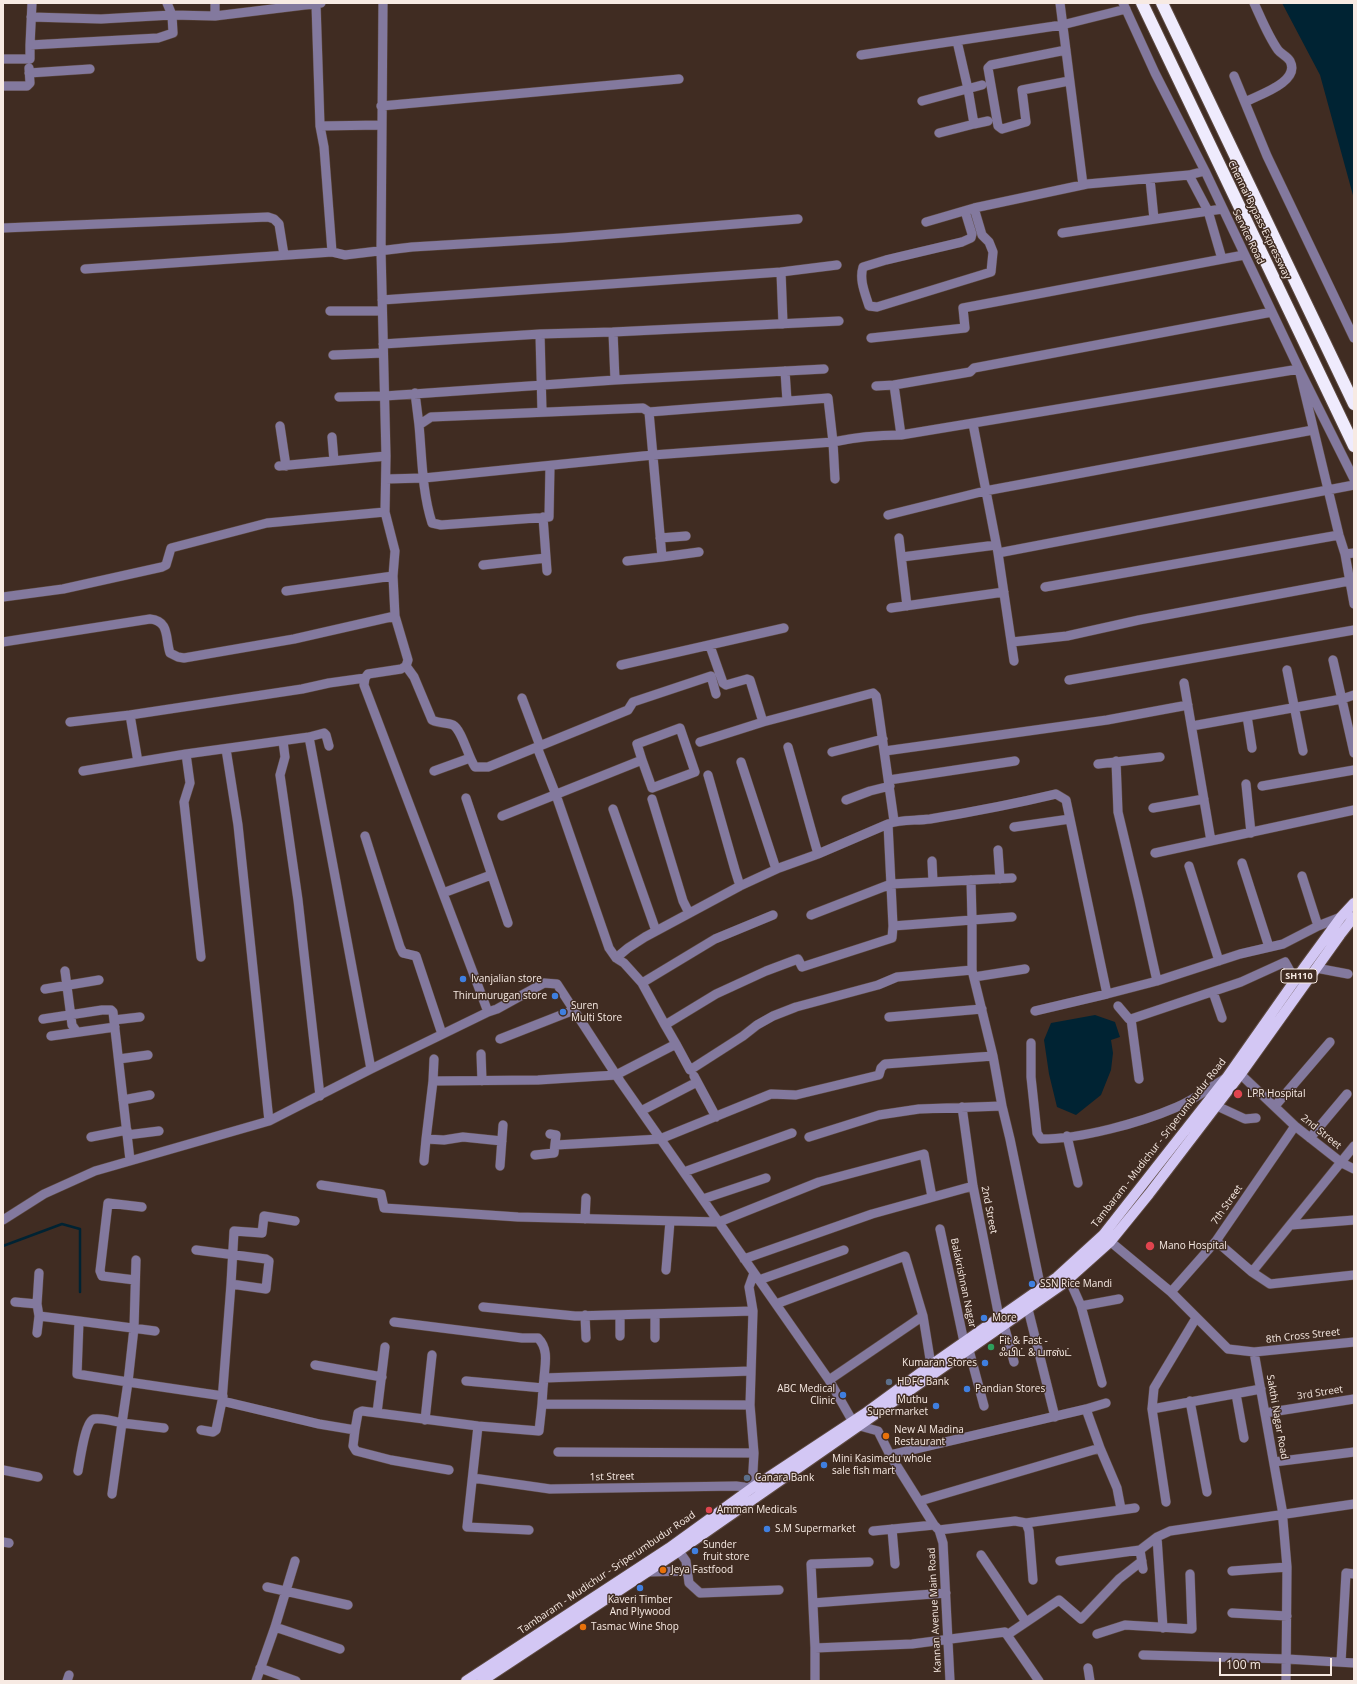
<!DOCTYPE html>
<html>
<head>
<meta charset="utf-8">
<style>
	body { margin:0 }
	#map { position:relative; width:1357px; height:1684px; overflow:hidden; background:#402c22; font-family:"Open Sans",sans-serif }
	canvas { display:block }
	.frame { position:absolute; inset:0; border:4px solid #f7eae3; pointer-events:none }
	.scale { position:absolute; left:1219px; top:1658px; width:113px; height:18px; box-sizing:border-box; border:2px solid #f7eae3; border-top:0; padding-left:5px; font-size:12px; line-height:14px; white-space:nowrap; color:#f7eae3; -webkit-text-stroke:3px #402c22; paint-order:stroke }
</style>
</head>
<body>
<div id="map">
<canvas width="1357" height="1684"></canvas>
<div class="frame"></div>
<div class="scale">100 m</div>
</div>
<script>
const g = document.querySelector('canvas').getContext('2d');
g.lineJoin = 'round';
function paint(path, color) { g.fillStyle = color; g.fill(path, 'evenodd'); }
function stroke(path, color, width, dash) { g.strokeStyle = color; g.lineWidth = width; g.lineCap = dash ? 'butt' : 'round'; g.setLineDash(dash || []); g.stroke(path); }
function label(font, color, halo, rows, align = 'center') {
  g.font = font + ' "Open Sans","Noto Sans Tamil",sans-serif'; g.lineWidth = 3; g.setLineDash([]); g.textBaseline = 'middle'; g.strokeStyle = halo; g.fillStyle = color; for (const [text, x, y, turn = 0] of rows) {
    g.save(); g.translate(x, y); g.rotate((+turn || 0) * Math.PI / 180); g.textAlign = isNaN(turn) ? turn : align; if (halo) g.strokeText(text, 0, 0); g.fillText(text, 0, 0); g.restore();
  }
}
paint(new Path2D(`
	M1282 3H1354V199L1320 75Z
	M1095 1015 1115 1022 1120 1037 1111 1040 1113 1053 1111 1070 1101 1095 1076 1115 1057 1107 1049 1074 1044 1040 1051 1023Z`), '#002333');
stroke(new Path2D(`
	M3 1246 62 1224 80 1229V1292`), '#002333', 2.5);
const minor = new Path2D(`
	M383 3 381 251 386 456 385 512 395 551 393 576 395 616 408 660 406 666 401 669 368 674 365 678 364 685 488 1012 497 1009 544 983 557 984 620 1081 829 1380 853 1422 860 1426 878 1431 890 1455 934 1525 939 1530 943 1543 950 1681
	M1060 3 1083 185
	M1123 3 1155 73 1205 171 1299 369 1354 479
	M316 4 320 126 324 147 332 252 345 255 412 247 562 238 798 219
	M215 16V3
	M31 17 101 19 172 15 215 16 321 3
	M30 45 32 3
	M1066 50 991 65 988 68 998 126 1002 129 1026 122 1022 90 1069 81
	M861 55 1062 25 1126 9
	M3 59H30V45L158 38 173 33 172 15 167 3
	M29 73 90 69
	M1234 76 1267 156 1354 338
	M3 86H27L30 83 29 68
	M922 101 982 85
	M1245 102C1258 95 1301 82 1290 61 1287 56 1281 54 1278 50 1268 36 1261 18 1254 3
	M381 106 679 79
	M974 124 988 121
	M320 126 381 125
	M939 133 974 124 968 89 957 41
	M1189 175 1208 211 1222 259
	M1150 179 1154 219
	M965 211 972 234 971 238 962 242 886 260 863 267C859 280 865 293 869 306L877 307 991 272 993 252 989 242 982 235 974 208
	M926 222 974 208 1087 184 1189 175 1205 171
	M3 228 268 217 274 219 279 224 284 255
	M1062 233 1222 209
	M85 269 332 252
	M781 272 837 265
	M382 300 781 272 783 324
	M330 311H382
	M540 334 613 332
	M871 338 965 328 963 308 1244 255
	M383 344 540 334 542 412
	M333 355 383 353
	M824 369 615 380 613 332 839 321
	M785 371 787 401
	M876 386 894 385
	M415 393 419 425
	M339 397 385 396 615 380
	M649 412 828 398 833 442 835 479
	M973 424 998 553 1354 485
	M280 426 286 466
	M901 435 894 385 970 372 974 368 1272 312
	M332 437 334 461
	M279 466 386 456
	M550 466 549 517 441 525 432 523C422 492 422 457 419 425L431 417 643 408 649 412 662 557 699 552
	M386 479 424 478 653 455 833 442C856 437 877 435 901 435L1299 369 1339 535 1345 554 1354 553
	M888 515 985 491 1313 430
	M543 517 547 571
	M660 538 686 536
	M899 538 907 606
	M998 553 1014 661
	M1345 554 1354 604
	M902 557 996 545
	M627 561 662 557
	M483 565 546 558
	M1045 587 1339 535
	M286 591 393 576
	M3 597 63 589 162 567 166 565 171 548 267 523 385 512
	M891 608 1004 592
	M3 642 150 619C170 621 165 638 170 653L178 657 184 658 294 639 395 616
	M1012 642 1067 636 1139 620 1349 581
	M710 646 723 683 726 685 747 679 750 680 763 722
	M1333 660 1354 753
	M621 665 784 628
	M406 666 414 677 432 720C440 724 447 722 453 725 462 730 468 757 475 767H488L628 710 633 702 711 676 716 694
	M1287 670 1303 751
	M1069 680 1354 630
	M1184 683 1211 841
	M522 698 540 746
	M130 715 138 762
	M1247 716 1252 748
	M70 722 130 715 302 689 329 683 365 678
	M1192 726 1342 699 1354 695
	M309 737 371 1069
	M283 741 285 757 280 775 298 900 320 1096
	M700 742 763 722 873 693 876 696 877 701 894 821
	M537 747 556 795 609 948 616 958 624 963 642 983
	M788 747 818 854
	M226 749 238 825 269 1121 371 1069 488 1012
	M885 751 1107 720 1188 705
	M832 752 883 739
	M186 754 190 783 184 802 201 957
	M1116 761 1118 812 1139 900 1157 981
	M741 762 776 869
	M1098 764 1160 757
	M83 771 186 754 309 737 324 733 326 735 329 746
	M434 771 470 758
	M708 775 735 870 740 886
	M889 780 1015 761
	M1246 784 1251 833
	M1262 786 1354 770
	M466 798 508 923
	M652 799 683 901 689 913
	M846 800 870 791 890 786
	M1153 808 1204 799
	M613 809 656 931
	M502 816 642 760 652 788 695 772 680 728 637 744 642 760
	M1014 827 1070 819
	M365 836 400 947 403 953 416 956 442 1034
	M998 850 1000 879
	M1155 853 1354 810
	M932 861 933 882
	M1242 863 1269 947
	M1189 866 1219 961
	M1302 876 1318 926
	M971 880 972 920 1012 917
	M443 893 491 875
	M811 915 891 884 1012 878
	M893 926 972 920V970L993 1056 1002 1106 1010 1139 1041 1289
	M616 958 628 948 645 937 740 886 779 868 818 854 888 824
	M1316 968 1348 974
	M65 971 72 1025 77 1032
	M974 977 1025 969
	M45 989 99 980
	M1213 992 1222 1018
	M1118 1006 1129 1019H1131L1241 982 1285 962 1296 982
	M1035 1011 1107 994
	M889 1017 982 1009
	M43 1019 102 1010H111L113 1012 130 1160
	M1131 1019 1139 1079
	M114 1020 140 1017
	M665 1025 642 983 715 939 773 915
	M51 1036 115 1027
	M500 1039 574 1010
	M1031 1043V1077L1037 1133 1041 1139C1081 1139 1140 1123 1177 1107 1194 1100 1209 1088 1224 1079
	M676 1044 690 1070 743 1036 757 1025 773 1016 796 1007 878 985 897 977 972 970
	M481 1054 482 1081
	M119 1059 148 1055
	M434 1059 433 1081 538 1080 616 1075 676 1044 665 1025 716 994 766 971 798 959 802 967 892 938 893 926 888 824C900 819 916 821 930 819 972 812 1014 804 1056 794L1066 800 1107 994 1157 981 1240 954 1283 944 1318 926 1341 917
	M1236 1070 1295 1126 1342 1163 1354 1169
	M694 1076 716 1117
	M433 1081 426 1139 444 1140 463 1137 502 1141
	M123 1100 150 1095
	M1217 1106 1245 1119 1256 1118
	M1275 1106 1330 1042
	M962 1107 973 1186 999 1317
	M641 1111 697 1082
	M127 1135 159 1131
	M1067 1136 1078 1183
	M91 1137 127 1130
	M809 1137 879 1115 919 1109 1002 1106
	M1310 1138 1347 1094
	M556 1145 660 1139 771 1094 796 1095 879 1075 881 1068 885 1064 993 1056
	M535 1155 554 1153 556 1135 550 1134
	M424 1161 426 1139
	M500 1166 503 1125
	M684 1172 792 1133
	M321 1185 381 1194 384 1208 518 1217 719 1222 819 1182 924 1154 932 1197
	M703 1199 766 1178
	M585 1219 586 1198
	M3 1220 44 1194 95 1171 269 1121
	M1291 1225 1354 1220
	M940 1229 964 1342
	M1106 1238 1171 1292 1228 1349 1254 1352 1354 1342
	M1216 1241 1252 1272 1270 1284 1354 1275
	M196 1250 266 1259 269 1261 266 1289 231 1284 222 1401 216 1430 213 1432 201 1430
	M744 1259 872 1214 973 1186
	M136 1260 134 1328 128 1382 223 1396
	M666 1270 670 1221
	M1252 1272 1354 1146
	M39 1273 37 1304 39 1316 79 1321 77 1374 128 1382 122 1423 164 1428
	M754 1273 749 1287 753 1311 750 1405 754 1453 752 1488 756 1492
	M1069 1279 1081 1306 1102 1383
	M135 1280 102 1276 100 1271 108 1203 142 1207
	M759 1280 844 1250
	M231 1284 234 1231 262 1233 264 1216 295 1221
	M1171 1292 1216 1241 1295 1126
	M15 1302 37 1304
	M776 1304 905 1256 923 1316 931 1365
	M1081 1306 1119 1299
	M483 1307 575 1316 753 1311
	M1028 1309 1055 1417
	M655 1314V1338
	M585 1315 586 1338
	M620 1315V1336
	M79 1321 155 1331
	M394 1322 522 1338H538C549 1349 545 1364 544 1378
	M1004 1325 1014 1362
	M37 1333 39 1316
	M969 1350 984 1406
	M1254 1352 1282 1509 1287 1567 1286 1681
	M315 1365 382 1377
	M829 1380 923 1316
	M466 1381 543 1388 542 1404 750 1405
	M543 1388 544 1378 751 1371
	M1236 1394 1244 1438
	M222 1401 319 1424 355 1430 358 1413 362 1411 478 1426 539 1431 542 1404
	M1190 1401 1207 1492
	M1086 1409 1106 1403
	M1152 1409 1154 1388 1196 1318
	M377 1413 385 1347
	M1265 1413 1354 1399
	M425 1420 432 1355
	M478 1426 467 1527 529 1530
	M355 1430 353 1446 356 1451 391 1460 449 1470
	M1100 1448 1117 1488 1121 1509
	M558 1452 754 1453
	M890 1455 1086 1409 1100 1448 920 1501
	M1274 1462 1354 1452
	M3 1470 38 1477
	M78 1471C80 1461 85 1421 94 1419 102 1418 114 1421 122 1423L112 1494
	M473 1478 550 1489 736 1486 752 1488
	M1166 1502 1152 1409 1261 1389
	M1026 1523 1135 1508
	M892 1529 895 1564
	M939 1530 1015 1521 1026 1523 1029 1531 1033 1580
	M873 1531 934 1525
	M1157 1537 1163 1628
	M3 1542 9 1543
	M679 1551 686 1561 689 1583 700 1593 779 1590
	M981 1555 1026 1622
	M1060 1561 1140 1550
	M1143 1569 1140 1550 1157 1537 1170 1531 1354 1504
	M1232 1571 1287 1567
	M647 1572 687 1571
	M267 1587 348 1605
	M813 1603 946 1593
	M1232 1613 1287 1616
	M275 1627 340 1649
	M1097 1634 1125 1625 1192 1629 1190 1574
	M1007 1635 1059 1600 1081 1619 1119 1579 1142 1561
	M815 1648 912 1644 1005 1632 1039 1681
	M1143 1655 1287 1659 1354 1663
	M1341 1662 1346 1573 1354 1574
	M260 1668 296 1681
	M1088 1668 1090 1681
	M67 1681 69 1675
	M256 1681 275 1627 295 1561
	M815 1681V1648L811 1564 869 1562`);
const major = new Path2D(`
	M466 1681 669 1548 752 1488 864 1414 931 1365 1057 1277 1103 1235 1227 1077 1305 966 1341 917 1354 903
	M482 1681 679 1551 1063 1284 1110 1242 1149 1194 1240 1075 1340 935 1354 917`);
const highway = new Path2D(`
	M1142 3 1354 446
	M1162 3 1354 404`);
stroke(minor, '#5d4a41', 10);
stroke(major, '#5d4a41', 12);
stroke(highway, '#5d4a41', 14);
stroke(minor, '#83799e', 9);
stroke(major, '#d3c7f4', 10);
stroke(highway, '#efebfd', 12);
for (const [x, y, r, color] of [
	[463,979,4,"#3f7fe0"],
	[555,996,4,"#3f7fe0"],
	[563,1012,4,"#3f7fe0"],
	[1238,1094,5,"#e0444e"],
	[1150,1246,5,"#e0444e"],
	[1032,1284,4,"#3f7fe0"],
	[984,1318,4,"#3f7fe0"],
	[991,1347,4,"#2e9e5b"],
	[985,1363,4,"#3f7fe0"],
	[889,1382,4,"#5c6f8a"],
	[967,1389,4,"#3f7fe0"],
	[843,1395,4,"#3f7fe0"],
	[936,1406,4,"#3f7fe0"],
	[886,1436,4,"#e8710a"],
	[824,1465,4,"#3f7fe0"],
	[747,1478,4,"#5c6f8a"],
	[709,1510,4,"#e0444e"],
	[767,1529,4,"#3f7fe0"],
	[695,1551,4,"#3f7fe0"],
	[663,1570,4,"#e8710a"],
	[640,1588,4,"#3f7fe0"],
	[583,1627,4,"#e8710a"]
]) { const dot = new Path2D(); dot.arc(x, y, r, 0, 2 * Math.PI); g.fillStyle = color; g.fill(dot); stroke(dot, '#402c22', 1.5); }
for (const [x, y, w] of [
	[1299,976,36]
]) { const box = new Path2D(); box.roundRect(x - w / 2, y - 7, w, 14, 3); g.fillStyle = '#402c22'; g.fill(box); stroke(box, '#f7eae3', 1); }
label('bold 9px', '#f7eae3', null, [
	["SH110",1299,976]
]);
label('10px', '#f7eae3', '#402c22', [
	["Chennai Bypass Expressway",1259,220,64],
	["Service Road",1248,237,64],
	["2nd Street",1321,1132,39],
	["Tambaram - Mudichur - Sriperumbudur Road",1159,1143,-52],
	["7th Street",1227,1205,-55],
	["2nd Street",989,1210,79],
	["Balakrishnan Nagar",963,1283,78],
	["8th Cross Street",1303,1336,-6],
	["3rd Street",1320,1393,-9],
	["Sakthi Nagar Road",1277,1417,80],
	["1st Street",612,1477,-1],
	["Tambaram - Mudichur - Sriperumbudur Road",607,1573,-34],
	["Kannan Avenue Main Road",935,1610,-93]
]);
label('10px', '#f7eae3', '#402c22', [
	["Ivanjalian store",471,979],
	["Thirumurugan store",547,996,"right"],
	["Suren",571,1006],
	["Multi Store",571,1018],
	["LPR Hospital",1247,1094],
	["Mano Hospital",1159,1246],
	["SSN Rice Mandi",1040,1284],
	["More",992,1318],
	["Fit & Fast -",999,1341],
	["ஃபிட் & பாஸ்ட்",999,1353],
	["Kumaran Stores",977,1363,"right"],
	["HDFC Bank",897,1382],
	["ABC Medical",835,1389,"right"],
	["Clinic",835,1401,"right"],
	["Pandian Stores",975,1389],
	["Muthu",928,1400,"right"],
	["Supermarket",928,1412,"right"],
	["New Al Madina",894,1430],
	["Restaurant",894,1442],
	["Mini Kasimedu whole",832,1459],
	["sale fish mart",832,1471],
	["Canara Bank",755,1478],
	["Amman Medicals",717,1510],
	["S.M Supermarket",775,1529],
	["Sunder",703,1545],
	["fruit store",703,1557],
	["Jeya Fastfood",671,1570],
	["Kaveri Timber",640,1600,"center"],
	["And Plywood",640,1612,"center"],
	["Tasmac Wine Shop",591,1627]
], 'left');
</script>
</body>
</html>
